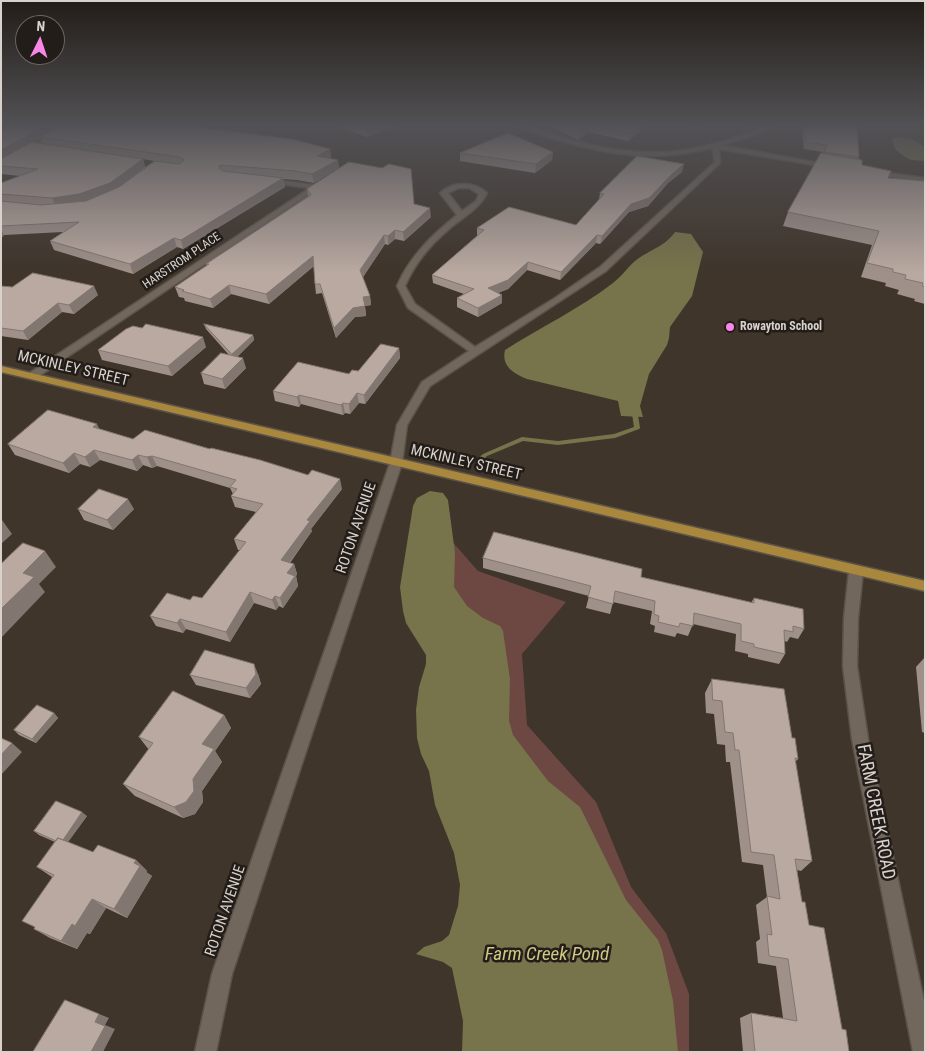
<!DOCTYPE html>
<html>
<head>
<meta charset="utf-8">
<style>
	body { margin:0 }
	#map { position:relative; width:926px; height:1053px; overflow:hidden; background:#3f352b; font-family:"Roboto Condensed",sans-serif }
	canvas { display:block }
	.frame { position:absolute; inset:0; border:2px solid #d9d2cc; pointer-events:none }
	.north { position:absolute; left:15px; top:15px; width:50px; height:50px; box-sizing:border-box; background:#221d19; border:1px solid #6b6561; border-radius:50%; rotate:4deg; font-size:14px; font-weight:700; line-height:20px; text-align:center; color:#d9d2cc }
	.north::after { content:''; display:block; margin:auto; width:18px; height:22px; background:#fa87e7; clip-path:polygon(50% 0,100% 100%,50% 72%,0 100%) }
</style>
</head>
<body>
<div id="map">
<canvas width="926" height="1053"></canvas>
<div class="frame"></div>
<div class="north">N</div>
</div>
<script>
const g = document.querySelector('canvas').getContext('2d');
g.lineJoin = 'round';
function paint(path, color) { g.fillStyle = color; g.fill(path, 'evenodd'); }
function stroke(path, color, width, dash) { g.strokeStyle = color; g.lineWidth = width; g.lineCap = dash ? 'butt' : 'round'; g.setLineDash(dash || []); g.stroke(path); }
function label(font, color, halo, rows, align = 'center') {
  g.font = font + ' "Roboto Condensed",sans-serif'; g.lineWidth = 5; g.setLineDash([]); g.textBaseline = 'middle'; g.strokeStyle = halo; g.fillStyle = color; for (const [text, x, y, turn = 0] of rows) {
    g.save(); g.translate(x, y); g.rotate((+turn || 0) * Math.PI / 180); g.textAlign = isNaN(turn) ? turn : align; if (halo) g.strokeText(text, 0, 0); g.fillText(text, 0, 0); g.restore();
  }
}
paint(new Path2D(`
	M442 530 478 571 566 602 522 654 527 725 596 802 631 887 666 933 689 994V1052H483Z`), '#6d4842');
paint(new Path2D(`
	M897 137 911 139 924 146 925 161 911 160 905 157 895 149 892 139Z
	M675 232 691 234 703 252 692 296 670 327 669 338 667 345 649 374 640 406 643 417 621 416 618 401 527 379C514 374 501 366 505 350 541 327 579 309 613 283 621 277 627 268 635 261 647 251 666 246 675 232Z
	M430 491 443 493 448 500 455 553 454 587 467 606 483 618 500 626 503 631 510 679 509 721 513 735 548 781 580 807 626 900 658 940 662 950 673 1001 678 1052H462L463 1021 452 968 443 962 416 954 424 947 442 941 449 935 458 906 460 885 454 853 435 805 429 771 421 754 417 738 416 710 419 687 426 664V655L406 623 403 611 400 587 413 506 417 498Z`), '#77734a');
paint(new Path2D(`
	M748 125H751L747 130H745Z
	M634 406 637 408 640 428 639 429 615 438 558 445 523 441 487 456 482 461H478L477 459 483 454 522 437 558 441 614 434 634 427 631 408Z`), '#77734a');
const minor = new Path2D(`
	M514 125H524C581 145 640 161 700 147 715 144 730 140 744 135 754 131 762 125 773 125L755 135 721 145 835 166 832 168 719 149 720 163 606 271 430 386 407 425 402 463 232 974 216 1052H195L212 974 390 463 397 425 422 382 469 351 408 308 397 286C410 256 432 235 457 215L440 193C453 181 474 181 487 193 479 210 461 218 448 230 429 246 415 263 405 286L415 304 475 347 555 298 600 267 715 162 712 148C657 162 611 156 558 140 544 136 527 132 514 125ZM459 188H469L479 194 476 201 462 211 448 193Z
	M872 171 925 178V182L870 174V172Z
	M267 179 315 185 321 182 324 184 36 378H28V374L310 188 265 182V180Z
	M856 566 861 567 863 571 858 618 857 666 868 739 925 1006V1052H913L852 739 843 666 844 618 849 571 851 567Z`);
const major = new Path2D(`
	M68 125H76L1 168V163Z
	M1 366 925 581V591L1 372Z`);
stroke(minor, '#5b534a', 3);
stroke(major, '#5b534a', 3);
paint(minor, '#72675c');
paint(major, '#a9873c');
paint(new Path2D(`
	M1 125 330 149 331 157 329 158 338 160 339 168 314 183 297 180 283 179 285 187 183 249 177 247 133 274 54 250 50 241 63 232 4 235 1 238V183L20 176 1 174ZM42 138 45 144 34 142ZM143 159 154 161 145 167Z
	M339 125H401L367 137 339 127Z
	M548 125H648L628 141 588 132 578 140Z
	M678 125H705L704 127 679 126Z
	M804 125 859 157V159L862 165 888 178 925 181V304L914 301 915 299 897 294 899 290 885 286 886 283 861 277 872 245 783 226 788 212 823 152 804 149 802 133Z
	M553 152 552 160 535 173 460 161V153Z
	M682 172 668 183 648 206 629 212 600 244 596 243 560 280 527 270 508 289 498 293 502 303 478 317 457 307V298L464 294 433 283 432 275 477 236V228L576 225 599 200 600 193Z
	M307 189 414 204 431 217 404 241 395 239 388 245 385 244 363 277 370 296 371 305 365 306 366 316 355 317 336 338 322 293 316 294 315 284 314 266 269 304 231 294 213 308 185 301 184 298 179 297 175 287 207 265 206 264 308 196Z
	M1 286 98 295 74 314 62 312 28 340 1 336Z
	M204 324 253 335 254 340 237 357 246 368 225 389 204 384 201 373 229 355 206 329Z
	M206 347 172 376 102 360 98 350Z
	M399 348 400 358 365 404 359 403 350 414 345 413 343 415 301 404 299 407 275 401 273 391 358 371Z
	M100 429 133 439 342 489 311 529 312 531 290 563 294 564 297 574 296 576 298 586 283 608 279 606 276 610 254 603 230 642 186 629 183 633 156 626 150 616 190 600 202 598 240 550H238L234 539 256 512 235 507 231 496 233 494 230 488 157 466 152 468 143 465 137 471 100 460 90 467 80 464 69 473 15 455 8 444Z
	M78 509H134L113 530 84 520Z
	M483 558 641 577 751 603 754 598 804 629 798 639 790 637 787 642 785 641V654L779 664 748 657V654L735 651 736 634 693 624 688 636 677 633 675 637 654 632 655 626 650 624 652 611 613 602 610 614 586 608 589 596 483 568Z
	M925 657V733L922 732 916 667Z
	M258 674 261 684 250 698 196 685 190 675Z
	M712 679 792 738 798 759 795 762 812 861 801 871 797 870 802 902 849 1052H743L740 1018 751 1013 783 1018 776 966 758 963 756 942 760 939 756 905 767 897 763 865 742 862 730 762H726L725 745 717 744 714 714 706 713 705 693Z
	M54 713 58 718 36 743 19 735 14 730Z
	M224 715 231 728 215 751 222 762 202 791 203 802 195 814 183 818 135 796 123 784 149 750 139 737Z
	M87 816 68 842 93 852 136 860 147 871 146 872 152 876 127 918 106 908 90 934 87 933 77 949 50 938 34 929 52 877 37 867 55 842 39 835 34 831Z`), '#9f918a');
paint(new Path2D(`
	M47 125H64L42 137V138L1 161V150Z
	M376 125H401L367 137V129Z
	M587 125H589L588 132 578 140 579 131Z
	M639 125H648L628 141 630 133Z
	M330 149 331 157 318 164 317 156Z
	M553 152 552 160 535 173 536 164Z
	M143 159 145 167 114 191 82 203 56 206 52 198Z
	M338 160 339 168 314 183 312 174Z
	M684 164 682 172 668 183 648 206 629 212 600 244 602 236 631 204 670 176Z
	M283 178 285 187 183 249 181 240Z
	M430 208 431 217 404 241 403 232Z
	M1 229 4 235 1 238Z
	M395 230V239L388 245V236Z
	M384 235 385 244 361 280 360 270Z
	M597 235 596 243 560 280 561 272Z
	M174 238 177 247 133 274 130 264Z
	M313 256 315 265 269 304 266 294Z
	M528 262 527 270 508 289 488 297V288Z
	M229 285 231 294 213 308 210 299Z
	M94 286 98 295 74 314 69 305Z
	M502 295V303L478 317V308Z
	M370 296 371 305 365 306 366 316 355 317 336 338 334 328 363 297Z
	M58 303 62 312 28 340 23 331Z
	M253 335 254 340 234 360 232 354Z
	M203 337 206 347 172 376 168 366Z
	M399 348 400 358 365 404 364 395Z
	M243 358 246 368 225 389 222 379Z
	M357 393 359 403 350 414 349 404Z
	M299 395 301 404 299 407 297 397Z
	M343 403 345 413 343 415 341 405Z
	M97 424 102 434 93 427Z
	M94 450 100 460 90 467 85 457Z
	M74 453 80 464 69 473 63 463Z
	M138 455 143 465 137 471 132 460Z
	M152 456 157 466 152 468 147 457Z
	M340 479 342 489 311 529 312 531 284 570 281 560 307 520Z
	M128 499 134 509 113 530 107 520Z
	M1 520H2L12 534 1 544Z
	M45 551 56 567 39 584 45 592 1 638V609L23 573Z
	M294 564 297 574 296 576 298 586 283 608 280 598 287 573Z
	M250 592 254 603 230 642 226 632Z
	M275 596 279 606 276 610 272 600Z
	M180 619 186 629 183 633 177 623Z
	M254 664 258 674 261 684 250 698 246 688Z
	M54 713 58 718 36 743 32 739Z
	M224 715 231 728 215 751 222 762 202 791 203 802 195 814 183 818 174 807 193 779 202 744Z
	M12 743 22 752 1 775V755Z
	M82 812 87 816 65 846 61 843Z
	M136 860 147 871 146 872 152 876 127 918 114 909Z
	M92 899 106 908 90 934 87 933 77 949 61 941 72 924Z
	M65 1000 109 1018 105 1025 115 1029 103 1052H91L95 1022Z`), '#827671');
const building = new Path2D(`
	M1 125H47L1 150Z
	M61 125H182L292 139 330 149 317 156 338 160 312 174 296 171 220 165 219 168 223 171 283 178 181 240 174 238 130 264 50 241 79 222 1 226V201L41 205 86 201 119 187 155 161 179 164 184 160 180 157 42 137Z
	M357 125H376L367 129Z
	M566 125H587L579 131Z
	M595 125H639L630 133Z
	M804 125H857L859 157 824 152 827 145 806 142Z
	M508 133 553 152 536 164 460 153Z
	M32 142 143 159 110 183 79 194 52 198 1 194V183L38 169 1 166V159Z
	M821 153 862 160V165L891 171 888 178 925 181V287L922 286 923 283 905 279 906 275 893 272V269L867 263 879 231 788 212Z
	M637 156 684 164 670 176 649 198 631 204 602 236 597 235 561 272 528 262 508 280 488 288 502 295 478 308 457 298 474 289 432 275 484 230 477 228 509 207 576 225 604 194 600 193Z
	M349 162 382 168 389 164 411 169 414 204 430 208 403 232 395 230 388 236 384 235 360 270 370 296 363 297 365 306 353 308 334 328 320 284H315L313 256 266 294 229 285 210 299 182 291 184 290 175 287 209 264H206L311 195 307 189Z
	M33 273 94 286 69 305 58 303 23 331 1 328V286L12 287Z
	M146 324 203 337 168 366 98 350 126 329 133 326 142 328Z
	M204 324 253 335 232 354Z
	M381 344 399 348 364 395 357 393 349 404 343 403 341 405 299 395 297 397 273 391 298 362 349 374 352 370 358 371Z
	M221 353 243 358 222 379 201 373Z
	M48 410 97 424 93 427 133 439 145 430 210 449 211 448 260 460 308 475 312 470 340 479 307 520 310 521 281 560 294 564 287 573 295 576 280 598 275 596 272 600 250 592 226 632 180 619 177 623 150 616 167 593 190 600 193 596 202 598 246 542 234 539 263 504 231 496 237 489 230 487 236 480 152 456 147 457 138 455 132 460 94 450 85 457 74 453 63 463 8 444Z
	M99 489 128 499 107 520 78 509Z
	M494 532 642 569 641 577 754 603V598L803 609 804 629 793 626V632L784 630 785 654 754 647V644L741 641V624L694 613 693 626 680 623 679 627 658 622 659 616 654 614 655 601 615 591 613 604 588 597 591 586 483 558Z
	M23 543 45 551 23 573 34 577 1 609V564Z
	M205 650 254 664 256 674 246 688 190 675Z
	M712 679 784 689 792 738H795L798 759 795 758 812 861 795 859 802 902H805L809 925 824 928 842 1029 846 1030 849 1052H755L751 1013 797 1021 788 959 769 956 767 934 772 935 767 896 780 899 774 855 751 852 739 750H735L733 733 725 732 722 701 713 700Z
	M173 691 224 715 202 744 214 749 193 779 194 791 186 802 174 807 123 784 153 743 139 737Z
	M37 705 54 713 32 739 14 730Z
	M1 738 12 743 1 755Z
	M56 801 82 812 63 840 58 838 56 841 34 831Z
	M58 838 93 852 98 845 136 860 134 863 140 866 114 909 92 899 75 926 72 924 61 941 34 929 35 927 22 921 54 875 37 867Z
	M65 1000 99 1014 95 1022 105 1026 91 1052H33Z`);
paint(building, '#b9a9a1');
stroke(building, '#827671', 1);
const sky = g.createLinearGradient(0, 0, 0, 273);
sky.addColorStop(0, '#231d18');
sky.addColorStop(0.46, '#525155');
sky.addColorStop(1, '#52515500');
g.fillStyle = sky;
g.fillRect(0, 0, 926, 273);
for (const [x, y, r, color] of [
	[730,327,5,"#fa87e7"]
]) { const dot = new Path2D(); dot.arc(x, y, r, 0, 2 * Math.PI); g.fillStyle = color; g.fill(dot); stroke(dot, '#221d19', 2); }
label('12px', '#d9d2cc', '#221d19', [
	["HARSTROM PLACE",182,261,-34]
]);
label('bold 12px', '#d9d2cc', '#221d19', [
	["Rowayton School",740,327]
], 'left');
label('15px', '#d9d2cc', '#221d19', [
	["MCKINLEY STREET",73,369,13],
	["MCKINLEY STREET",466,463,13],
	["ROTON AVENUE",357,528,-71],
	["ROTON AVENUE",226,911,-71]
]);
label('18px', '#d9d2cc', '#221d19', [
	["FARM CREEK ROAD",875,812,79]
]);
label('italic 19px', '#d0c884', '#221d19', [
	["Farm Creek Pond",547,955]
]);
</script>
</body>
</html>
